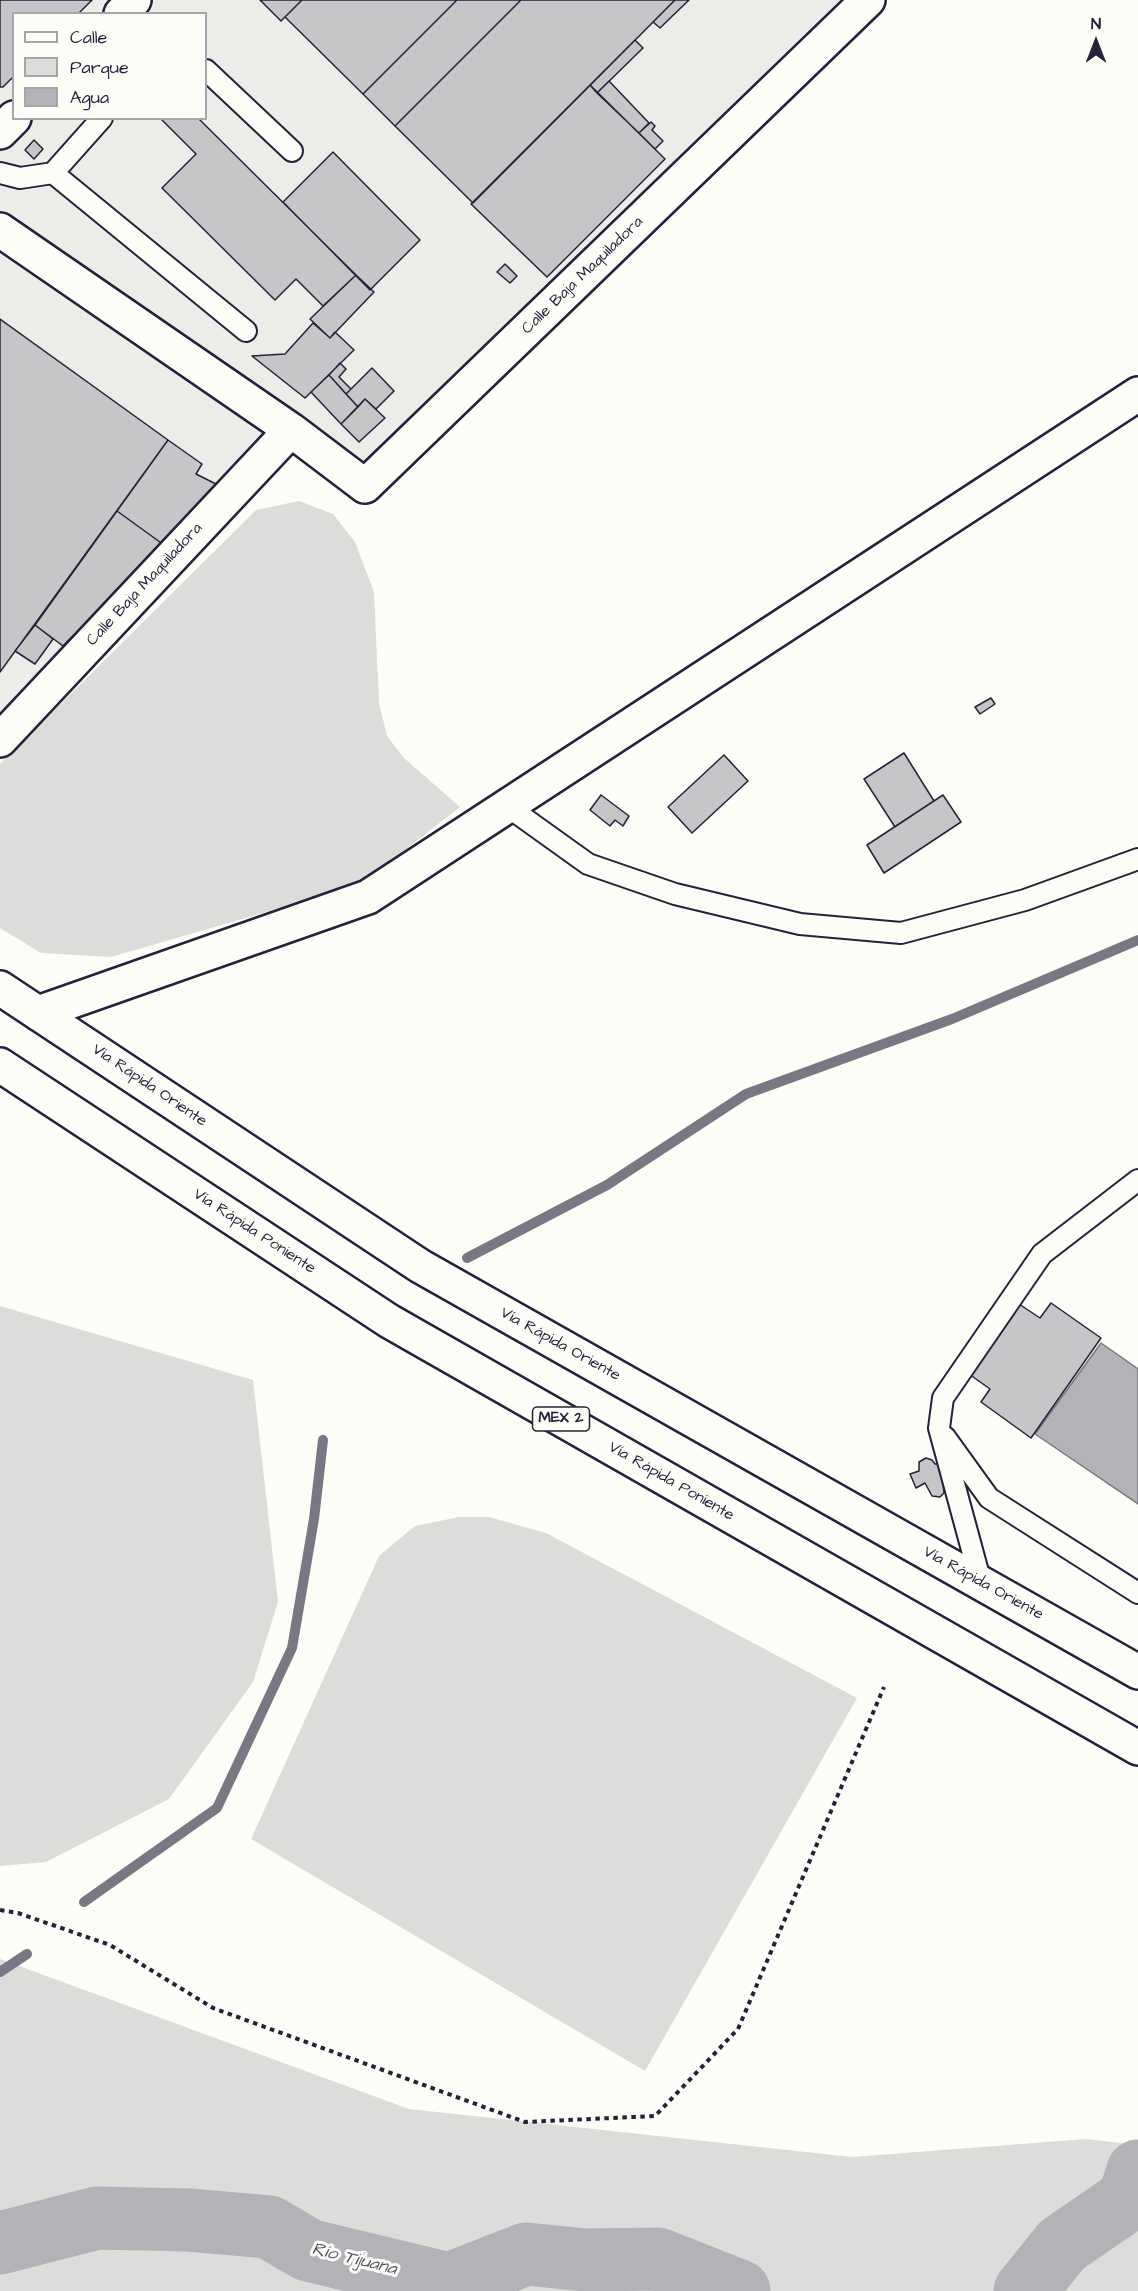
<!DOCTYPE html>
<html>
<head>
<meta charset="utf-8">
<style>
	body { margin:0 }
	#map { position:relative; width:1138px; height:2291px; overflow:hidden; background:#fdfcf7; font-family:"Architects Daughter",sans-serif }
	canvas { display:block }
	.legend { position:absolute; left:12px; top:12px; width:195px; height:108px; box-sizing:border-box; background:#fdfcf7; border:2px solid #a5a5ac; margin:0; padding:8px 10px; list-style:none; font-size:18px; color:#22223b }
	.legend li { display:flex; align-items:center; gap:12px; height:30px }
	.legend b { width:30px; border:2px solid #a5a5ac }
	.north { position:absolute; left:1066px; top:12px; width:60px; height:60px; -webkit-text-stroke:4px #fdfcf7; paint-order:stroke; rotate:0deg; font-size:16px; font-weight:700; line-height:24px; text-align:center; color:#22223b }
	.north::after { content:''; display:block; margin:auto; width:21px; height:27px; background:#22223b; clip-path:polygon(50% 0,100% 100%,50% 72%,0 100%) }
</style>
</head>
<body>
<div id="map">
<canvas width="1138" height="2291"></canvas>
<ul class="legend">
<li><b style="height:8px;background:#fdfcf7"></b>Calle</li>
<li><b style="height:16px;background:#dddcdb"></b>Parque</li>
<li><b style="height:16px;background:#b2b2b7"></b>Agua</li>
</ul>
<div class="north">N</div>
</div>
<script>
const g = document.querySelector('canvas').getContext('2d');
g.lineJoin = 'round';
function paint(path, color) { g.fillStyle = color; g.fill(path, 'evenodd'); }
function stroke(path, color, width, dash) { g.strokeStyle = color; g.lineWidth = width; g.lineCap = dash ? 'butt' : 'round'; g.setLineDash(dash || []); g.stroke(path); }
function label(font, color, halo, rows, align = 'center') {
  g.font = font + ' "Architects Daughter",sans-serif'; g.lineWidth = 6; g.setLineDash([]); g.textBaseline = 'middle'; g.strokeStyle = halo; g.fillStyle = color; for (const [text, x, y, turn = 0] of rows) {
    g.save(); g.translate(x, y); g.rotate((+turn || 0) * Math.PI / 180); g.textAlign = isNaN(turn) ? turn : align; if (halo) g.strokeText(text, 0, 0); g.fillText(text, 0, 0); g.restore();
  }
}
paint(new Path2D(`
	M0 0H868L365 486 291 430 0 740ZM14 14H206V118H14Z`), '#ecece9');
paint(new Path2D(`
	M299 501 333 514 355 542 374 592 379 703 387 736 404 758 460 807 360 885 111 957 41 953 0 928V764L256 510Z
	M0 1306 253 1380 278 1602 253 1682 169 1799 46 1862 0 1866Z
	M459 1517H489L546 1533 857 1698 645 2071 251 1839 379 1556 415 1526Z
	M0 1959 409 2109 852 2157 1086 2139 1138 2145V2291H0Z`), '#dddcdb');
const water = new Path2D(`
	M1101 1343 1138 1369V1504L1035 1434Z`);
paint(water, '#b2b2b7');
stroke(water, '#787885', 1.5);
stroke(new Path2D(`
	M467 1258 607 1185 746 1094 952 1019 1138 940
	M84 1902 217 1808 292 1648 314 1519 323 1440
	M0 1972 27 1954`), '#787885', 10);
stroke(new Path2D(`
	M0 2243 97 2218 188 2220 269 2227 308 2250 449 2284 526 2254 586 2260 658 2259 739 2291
	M1025 2291 1062 2245 1129 2199 1138 2171`), '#b2b2b7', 63);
const building = new Path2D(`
	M0 0H92L78 14H14V76L3 87H0Z
	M260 0H302L281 21Z
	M302 0H457L363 94 285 17Z
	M457 0H521L395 126 363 94Z
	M521 0H675L473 203 395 126Z
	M675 0H689L660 28 653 22Z
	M635 40 643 48 597 93 590 85Z
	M609 81 649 123 639 133 597 93Z
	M590 85 665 159 547 277 471 204Z
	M160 118H198L356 275 323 306 296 279 275 300 162 188 196 154Z
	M651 122 655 126 652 130 663 141 655 149 639 133Z
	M34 140 43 149 34 159 25 150Z
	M333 152 420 240 370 290 283 202Z
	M505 264 517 276 510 283 497 272Z
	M356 275 374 292 330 338 310 319Z
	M0 319 168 440 0 672Z
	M313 323 330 338 335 332 354 350 305 398 252 356 285 354Z
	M340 363 346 369 339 377 351 389 346 394 329 375Z
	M372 368 394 391 376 409 365 399 358 407 346 394Z
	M329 375 358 407 341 424 311 392Z
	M365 399 385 418 359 442 341 424Z
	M168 440 202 464 196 474 222 487 164 545 117 511Z
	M117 511 164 545 63 646 35 625Z
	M35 625 53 639 35 664 15 651Z
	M991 698 995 704 980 714 975 707Z
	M904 753 934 801 895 827 864 779Z
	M724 755 748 781 692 833 668 807Z
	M601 795 629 816 623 826 615 820 610 826 590 810Z
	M943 795 961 822 884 873 867 845Z
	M1051 1303 1101 1338 1031 1438 981 1402 990 1389 969 1374 1019 1304 1040 1318Z
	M926 1458 932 1460 935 1464H939L946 1479 943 1482 944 1493 940 1497 932 1496 925 1483 916 1488 910 1474 919 1471V1462Z`);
paint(building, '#c6c6c8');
stroke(building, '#22223b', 1.5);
const service = new Path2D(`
	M206 70 292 151
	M0 173 20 178 53 173 246 331
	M53 173 102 118
	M507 806 588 864 675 894 800 924 901 933 1025 900 1138 859
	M945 1437 989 1498 1138 1593
	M981 1583 939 1428 943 1398 1042 1254 1138 1180`);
const minor = new Path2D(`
	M121 14 134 0
	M0 132 14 118
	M0 230 291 430 365 486 868 0
	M0 740 291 430
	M38 1013 368 897 1138 394`);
const trunk = new Path2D(`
	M0 988 420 1266 1138 1672
	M0 1065 389 1321 1138 1748`);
stroke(service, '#22223b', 24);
stroke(minor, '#22223b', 38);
stroke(trunk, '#22223b', 38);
stroke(new Path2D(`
	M0 1910 18 1913 110 1945 213 2008 525 2122 655 2116 738 2029 884 1687`), '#22223b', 4, [4.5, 4.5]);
stroke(service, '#fdfcf7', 20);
stroke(minor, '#fdfcf7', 33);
stroke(trunk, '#fdfcf7', 33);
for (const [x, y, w] of [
	[561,1419,57]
]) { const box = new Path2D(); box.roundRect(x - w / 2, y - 12, w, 24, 4.5); g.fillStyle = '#fdfcf7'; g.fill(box); stroke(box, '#22223b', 1.5); }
label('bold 15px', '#22223b', null, [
	["MEX 2",561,1419]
]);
label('16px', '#22223b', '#fdfcf7', [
	["Calle Baja Maquiladora",583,276,-44],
	["Calle Baja Maquiladora",145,585,-47],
	["Vía Rápida Oriente",149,1086,34],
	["Vía Rápida Poniente",254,1232,33],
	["Vía Rápida Oriente",560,1345,29],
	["Vía Rápida Poniente",671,1482,30],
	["Vía Rápida Oriente",983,1584,29]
]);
label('italic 18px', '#545466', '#fdfcf7', [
	["Río Tijuana",354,2260,14]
]);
</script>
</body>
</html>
